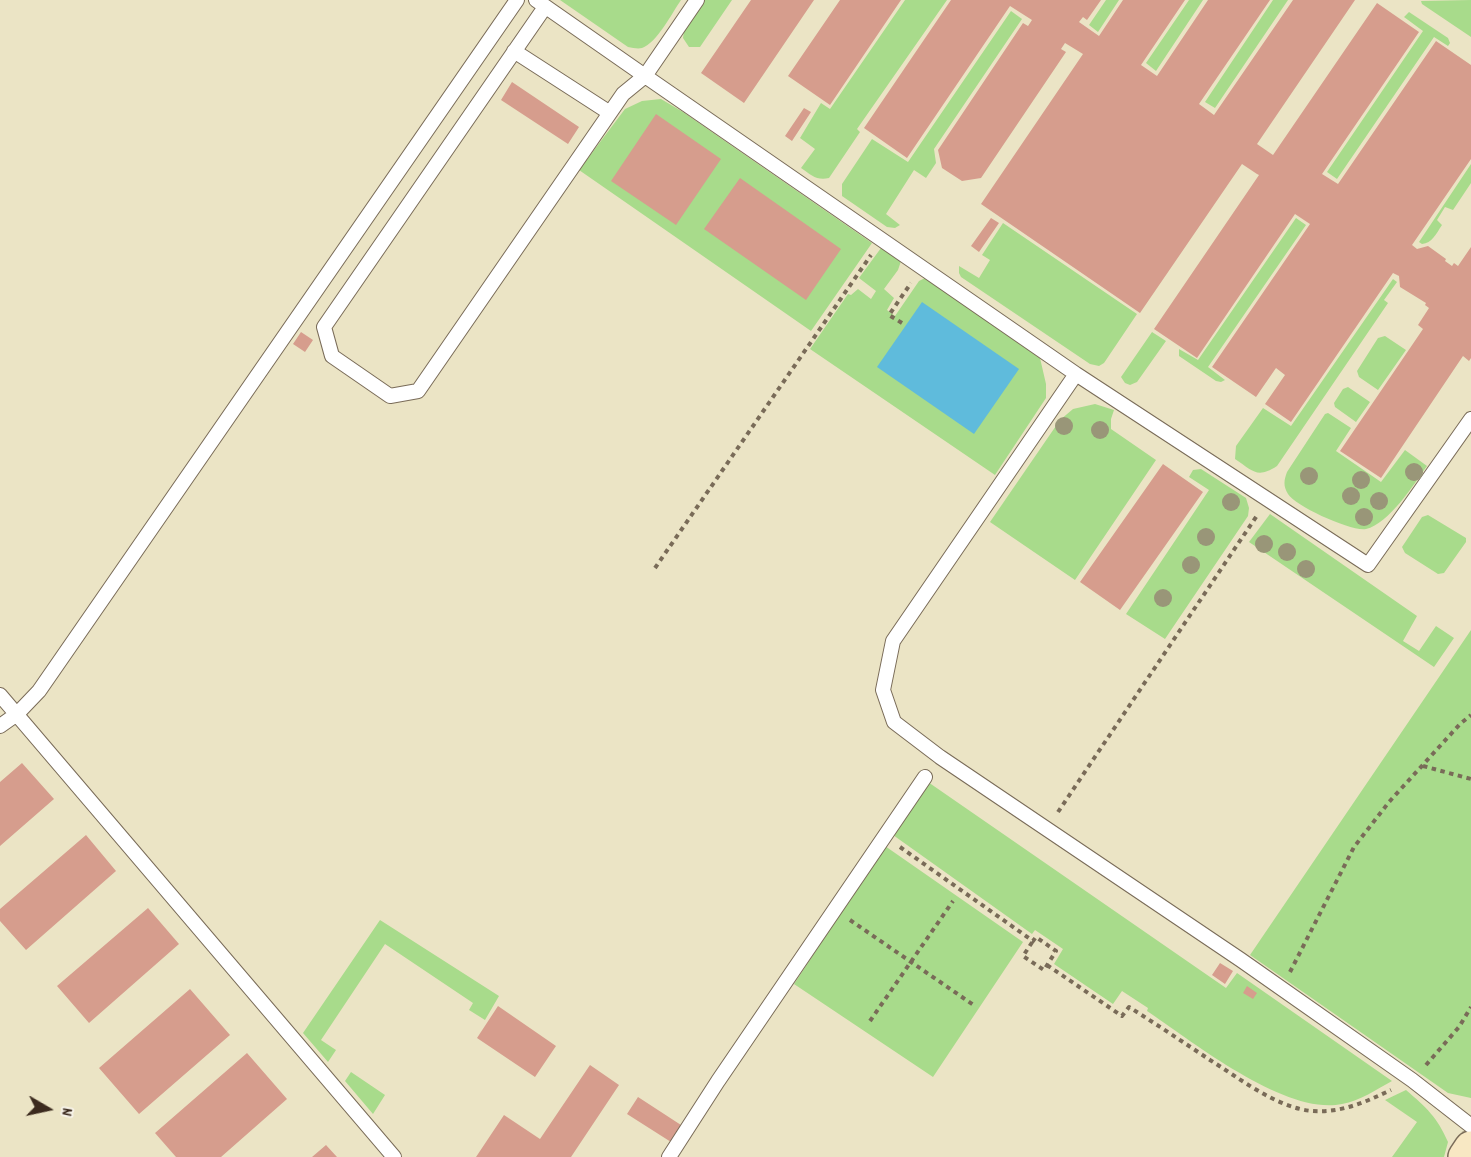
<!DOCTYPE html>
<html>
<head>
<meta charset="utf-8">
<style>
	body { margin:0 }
	#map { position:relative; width:1471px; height:1157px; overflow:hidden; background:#ebe4c5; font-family:Dekko,sans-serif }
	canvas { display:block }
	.north { position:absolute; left:18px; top:1079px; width:60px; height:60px; -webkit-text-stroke:4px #f7f3e8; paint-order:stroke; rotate:99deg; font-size:16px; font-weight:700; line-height:24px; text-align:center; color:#3b2a1e }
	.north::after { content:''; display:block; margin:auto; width:21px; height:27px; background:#3b2a1e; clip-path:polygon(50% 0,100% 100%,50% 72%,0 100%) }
</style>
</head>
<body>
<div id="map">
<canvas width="1471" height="1157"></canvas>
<div class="north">N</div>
</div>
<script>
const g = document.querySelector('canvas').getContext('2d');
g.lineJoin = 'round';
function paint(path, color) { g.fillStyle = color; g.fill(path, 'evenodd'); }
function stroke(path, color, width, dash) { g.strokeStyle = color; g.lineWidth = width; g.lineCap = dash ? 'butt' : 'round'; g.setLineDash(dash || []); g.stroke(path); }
paint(new Path2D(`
	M560 0H681C672 13 657 43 642 48 638 49 633 48 628 47Z
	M705 0H732L700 47H689L683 38 684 31Z
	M905 0H947L857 129 860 132 829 178C817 181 811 175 801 168L815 149 800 138 821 103 830 109Z
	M1106 0H1119L1098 32 1089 25Z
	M1189 0H1203L1156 71 1146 63Z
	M1273 0H1288L1215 108 1205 102Z
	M1471 0V37L1422 4 1421 1Z
	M1011 11 1022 19 934 149 936 163 926 178 914 170 886 214 900 225 895 228 887 227 842 196V184L872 139 908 162Z
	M1409 12 1448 38 1450 43 1448 46 1434 37 1337 179 1327 172 1423 31 1404 17Z
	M661 99 683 112 872 243 811 331 579 170 625 109 642 101Z
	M1471 164V183L1453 210 1445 207 1437 220 1442 225C1436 234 1432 243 1422 244L1419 242Z
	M1296 218 1306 225 1208 367 1225 380 1221 382 1216 381 1179 356V349L1198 360Z
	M1003 223 1137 314 1104 363 1099 366 1090 364 961 277 959 273V266L979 278 990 260 982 255Z
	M881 248 901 261 898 270 884 289 894 298 887 310 895 316 919 281 925 278 1040 358 1046 384V398L995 475 810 349 848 294 851 295 858 289 871 299 876 291 859 278Z
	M1393 279 1397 282 1384 300 1388 303 1277 466C1257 479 1253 471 1235 459L1236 446 1263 408 1291 426Z
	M1152 332 1166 341 1137 382 1130 385 1125 383 1121 377Z
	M1385 336 1406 350 1378 390 1359 377 1357 371 1378 338Z
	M1348 387 1370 402 1356 422 1335 407 1334 403 1343 389Z
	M1095 404 1114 410 1111 419V429L1156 460 1075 580 990 522 1060 420 1073 409Z
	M1328 413 1351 428 1336 451 1381 482 1405 450 1427 466C1414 484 1389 524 1366 529 1352 532 1295 506 1288 494 1283 486 1284 480 1287 472L1325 414Z
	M1201 469 1246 498 1249 508 1248 516 1165 639 1126 614 1209 490 1189 477 1193 470Z
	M1270 514 1417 616 1403 641 1419 651 1436 626 1454 638 1434 667 1249 542Z
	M1428 515 1466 538V542L1444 573 1438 574 1405 553 1402 547 1422 517Z
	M1471 630V1098L1448 1093 1250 955Z
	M928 782 1226 988 1237 973 1392 1081C1377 1089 1360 1101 1342 1104 1286 1116 1193 1042 1147 1011L1148 1008 1122 991 1113 1004 1054 964 1063 949 1035 930 1032 934 893 835Z
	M885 846 1023 942 933 1077 794 984Z
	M380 920 499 996 485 1020 469 1010 473 1003 385 944 321 1040 336 1050 328 1062 303 1033Z
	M351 1072 385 1095 373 1114 345 1081Z
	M1406 1090C1427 1108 1437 1117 1448 1142L1444 1157H1392L1417 1122 1385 1100Z`), '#a8db8b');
paint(new Path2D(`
	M922 302 1019 369 974 434 877 367Z`), '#5fbbdc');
paint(new Path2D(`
	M751 0H814L744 103 701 73Z
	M840 0H901L830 105 788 76Z
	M951 0H1101L1087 20 1083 17 1079 22 1099 36 1123 0H1185L1141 65 1157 76 1208 0H1270L1199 104 1214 115 1293 0H1355L1257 144 1273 155 1377 3 1419 32 1322 174 1338 184 1436 41 1471 65V159L1412 245 1417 249 1428 246 1446 259 1445 261 1452 266 1454 263 1458 266 1471 247V358L1469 361 1463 356 1381 478 1340 451 1423 329 1418 325 1429 308 1425 305 1426 303 1400 287 1399 276 1393 273 1291 422 1265 404 1285 375 1276 368 1256 397 1212 367 1310 224 1295 214 1197 358 1154 329 1259 175 1257 174 1242 164 1140 313 981 204 1083 54 1065 43 1061 49 1066 52 981 178 962 181 942 168 938 150 1023 23 1028 26 1032 20 1010 6 907 158 864 128Z
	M512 82 579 127 568 144 501 100Z
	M804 108 811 112 792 141 785 136Z
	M656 114 721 159 676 225 611 181Z
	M740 178 841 249 806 300 704 229Z
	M991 218 999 223 979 252 971 246Z
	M301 332 313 340 305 352 293 344Z
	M1163 464 1203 492 1120 610 1080 582Z
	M22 763 54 799 0 846V782Z
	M86 835 116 871 26 950 0 921V909Z
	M148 908 179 944 89 1023 57 986Z
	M1220 963 1233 971 1225 984 1212 975Z
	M1247 986 1257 993 1253 999 1243 993Z
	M190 989 230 1035 139 1114 99 1068Z
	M498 1006 556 1046 535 1077 477 1038Z
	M247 1053 287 1099 221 1157H176L155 1133Z
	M590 1065 619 1085 571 1157H476L504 1115 540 1139Z
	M638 1097 681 1125 671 1142 627 1114Z
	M326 1145 337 1157H312Z`), '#d69d8d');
const service = new Path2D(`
	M536 0 645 76 697 0
	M545 7 324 327 332 356 390 396 418 391 623 94 645 76 1076 374 1368 565 1471 419
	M514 51 610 113
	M1076 374 893 641 883 690 894 722 940 757 1241 960 1412 1080 1471 1126
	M0 695 394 1157
	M0 726 17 714 39 691 517 0
	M669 1157 718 1081 925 777`);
const secondary = new Path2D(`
	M1465 1157 1471 1148`);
stroke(service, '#796b58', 16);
stroke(secondary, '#796b58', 36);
stroke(new Path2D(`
	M902 323 889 315 911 283
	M655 568 871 255
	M1423 766 1471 779
	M1058 812 1258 514
	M900 847 1033 941 1036 937 1056 951 1044 970 1023 956 1033 941
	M850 920 975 1006
	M1047 965 1122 1016 1129 1007C1156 1024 1183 1042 1210 1060 1239 1078 1277 1108 1312 1111 1342 1113 1365 1102 1391 1090
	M1290 972 1354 847 1389 802 1460 724 1471 715
	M870 1021 953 901
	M1426 1065 1459 1027 1471 1007`), '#796b58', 4, [4.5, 4.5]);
stroke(service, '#fff', 14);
stroke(secondary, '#f8e8c3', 33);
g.fillStyle = '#999678';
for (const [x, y] of [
	[1064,426],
	[1100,430],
	[1414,472],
	[1309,476],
	[1361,480],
	[1351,496],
	[1379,501],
	[1231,502],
	[1364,517],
	[1206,537],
	[1264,544],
	[1287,552],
	[1191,565],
	[1306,569],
	[1163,598]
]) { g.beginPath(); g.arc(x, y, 9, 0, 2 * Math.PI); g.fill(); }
</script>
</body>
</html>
